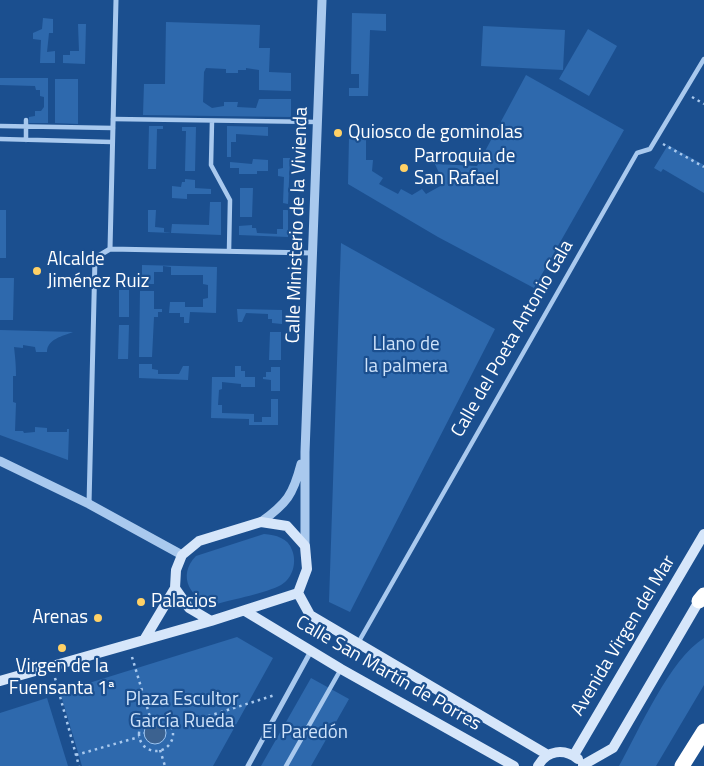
<!DOCTYPE html>
<html>
<head>
<meta charset="utf-8">
<style>
	body { margin:0 }
	canvas { display:block; background:#1b4f8f }
</style>
</head>
<body>
<canvas width="704" height="766"></canvas>
<script>
const g = document.querySelector('canvas').getContext('2d');
g.lineJoin = 'round';
function paint(path, color) { g.fillStyle = color; g.fill(path, 'evenodd'); }
function stroke(path, color, width, dash) { g.strokeStyle = color; g.lineWidth = width; g.lineCap = dash ? 'butt' : 'round'; g.setLineDash(dash || []); g.stroke(path); }
function label(font, color, halo, rows, align = 'center') {
  g.font = font + ' "Titillium Web",sans-serif'; g.lineWidth = 4.5; g.setLineDash([]); g.textBaseline = 'middle'; g.strokeStyle = halo; g.fillStyle = color; for (const [text, x, y, turn = 0] of rows) {
    g.save(); g.translate(x, y); g.rotate((+turn || 0) * Math.PI / 180); g.textAlign = isNaN(turn) ? turn : align; if (halo) g.strokeText(text, 0, 0); g.fillText(text, 0, 0); g.restore();
  }
}
paint(new Path2D(`
	M352 13 386 14V31L370 30 368 96H349V88H359V74H351Z
	M43 18 53 19V33H49L47 52 55 51V63H40L41 40 33 39V33L42 29Z
	M166 22 260 25 259 48H270L269 72 291 73V91L259 90V70L246 68V70H238V73H226V69L206 68 204 72 203 102 212 108 224 106V102H238L237 107 256 108 259 99H291V117L143 115 144 84H165Z
	M78 24H86L85 64 63 63V55H70V51H79Z
	M483 26 565 30 563 70 481 66Z
	M588 29 617 46 589 96 559 79Z
	M526 75 624 130 534 288 438 237 348 184 349 138 366 139V160H373L372 171 383 178 379 184 398 194 401 189 412 195 422 189 426 194 444 184 435 164 477 166Z
	M0 78H48V123H29V117L35 116V111H41L44 107V97L40 96V90H36L35 86 0 85Z
	M55 79H78V124L55 123Z
	M149 126H163V129H157L156 169H148Z
	M227 126 268 127V136L236 134V142H231V157H227Z
	M182 127H196L195 171H185L186 131H182Z
	M668 145 704 165V193L663 169 661 172 654 168Z
	M283 158H290L288 204 283 203 284 177 278 176V169L283 168Z
	M253 159 268 160V171H257V174H239V168H230V162L252 164Z
	M185 179 195 180V188L211 189V194H187V199L172 198V186L181 187 182 182H185Z
	M240 188H253L252 217H240Z
	M210 202H221V235L148 232V210H156L155 227 164 228V232L171 233 172 224 209 225Z
	M0 210H6V258H0Z
	M283 210H288V237L239 235V226L252 225V228H256L257 233 277 234V229H283Z
	M341 243 495 329 350 612 329 602Z
	M142 265 217 267 216 313 190 312 189 323H184V317H180V313H169L170 302H185V307H203V299L208 298V285L203 284V275H171V267L163 266V272H154V284H142Z
	M0 278H14L13 320H0Z
	M119 290H129V317H119Z
	M140 291H154V309H162V312H158V317H154L152 357H139Z
	M237 309 282 310V324L272 323V319H268V314L246 313 242 322H238Z
	M119 325H129L128 359H118Z
	M0 330 73 332C63 336 47 339 47 352H36L35 347 23 345V348L14 347C15 356 16 364 16 376H13V402L16 403 15 431H23L24 433 35 432V427L47 428V432H67V429H69L68 460 0 435Z
	M270 332H281V360H269Z
	M139 364H152V369L158 370V374H179L183 366H189L188 380 139 378Z
	M235 366H241V371H245V377H255V387H241V384L222 382V389L219 390 218 405H222V413L254 414V422H262V417H271V399H278V425H249V419L211 418 212 377H235Z
	M271 367H280V391H271V380L263 379V377H266V372H271Z
	M264 534C276 535 288 538 292 550 297 562 293 578 281 585 266 593 234 599 217 604 191 602 176 576 196 556Z
	M237 637 273 658 213 766H82L60 692Z
	M704 638V685L656 766H619C640 729 669 660 704 638Z
	M311 678 349 699 311 766H261Z
	M47 698 68 766H0V713Z`), '#2e69ad');
const water = new Path2D(`
	M144 733a11 11 0 1 1 22 0a11 11 0 1 1-22 0Z`);
paint(water, '#3c6290');
stroke(water, '#9cc4f0', 1);
stroke(new Path2D(`
	M692 97 704 104
	M663 144 704 167
	M132 657 150 717
	M55 678 79 766
	M139 734a17 17 0 1 1 34 0a17 17 0 1 1-34 0Z
	M171 728 275 695
	M160 750 165 766
	M76 755 139 737`), '#a9c9ee', 2.5, [2.5, 4]);
stroke(new Path2D(`
	M113 119 318 122
	M212 121 211 165 230 200 229 251
	M0 126 113 128
	M0 139 112 142
	M26 140V120
	M358 643 637 153 650 149 704 59
	M286 766 341 669`), '#a9c9ee', 4.5);
stroke(new Path2D(`
	M110 249 116 0
	M89 504 95 258 110 249 313 253
	M248 766 311 651`), '#a9c9ee', 5);
stroke(new Path2D(`
	M0 461 89 504 182 555
	M261 522C287 503 293 495 301 464
	M305 546V452L322 0`), '#a9c9ee', 9);
stroke(new Path2D(`
	M298 593 310 615 548 755
	M245 611 341 669 514 766
	M144 640 175 588
	M0 681 211 621 298 593 307 569 305 546 287 526 261 522 199 541 182 555 176 570 175 588 189 608 211 621
	M574 755 704 534
	M583 765 613 748 699 601
	M538 766C547 750 564 748 578 759`), '#d6e6fa', 10);
stroke(new Path2D(`
	M699 601 704 595
	M682 766 704 731`), '#fff', 15);
for (const [x, y, r, color] of [
	[338,133,5,"#ffd166"],
	[404,168,5,"#ffd166"],
	[37,271,5,"#ffd166"],
	[141,602,5,"#ffd166"],
	[98,618,5,"#ffd166"],
	[62,648,5,"#ffd166"]
]) { const dot = new Path2D(); dot.arc(x, y, r, 0, 2 * Math.PI); g.fillStyle = color; g.fill(dot); stroke(dot, '#1b4f8f', 2); }
label('19px', '#fff', '#1b4f8f', [
	["Quiosco de gominolas",348,133],
	["Parroquia de",414,157],
	["San Rafael",414,179],
	["Alcalde",47,260],
	["Jiménez Ruiz",47,282],
	["Palacios",151,602],
	["Arenas",88,618,"right"],
	["Virgen de la",62,667,"center"],
	["Fuensanta 1ª",62,689,"center"]
], 'left');
label('19px', '#fff', '#1b4f8f', [
	["Calle Ministerio de la Vivienda",298,225,-88],
	["Calle del Poeta Antonio Gala",513,339,-60],
	["Avenida Virgen del Mar",624,636,-59],
	["Calle San Martín de Porres",388,674,30]
]);
label('19px', '#cfe3fa', '#1b4f8f', [
	["Llano de",406,345],
	["la palmera",406,367],
	["Plaza Escultor",182,700],
	["García Rueda",182,722],
	["El Paredón",305,733]
]);
</script>
</body>
</html>
